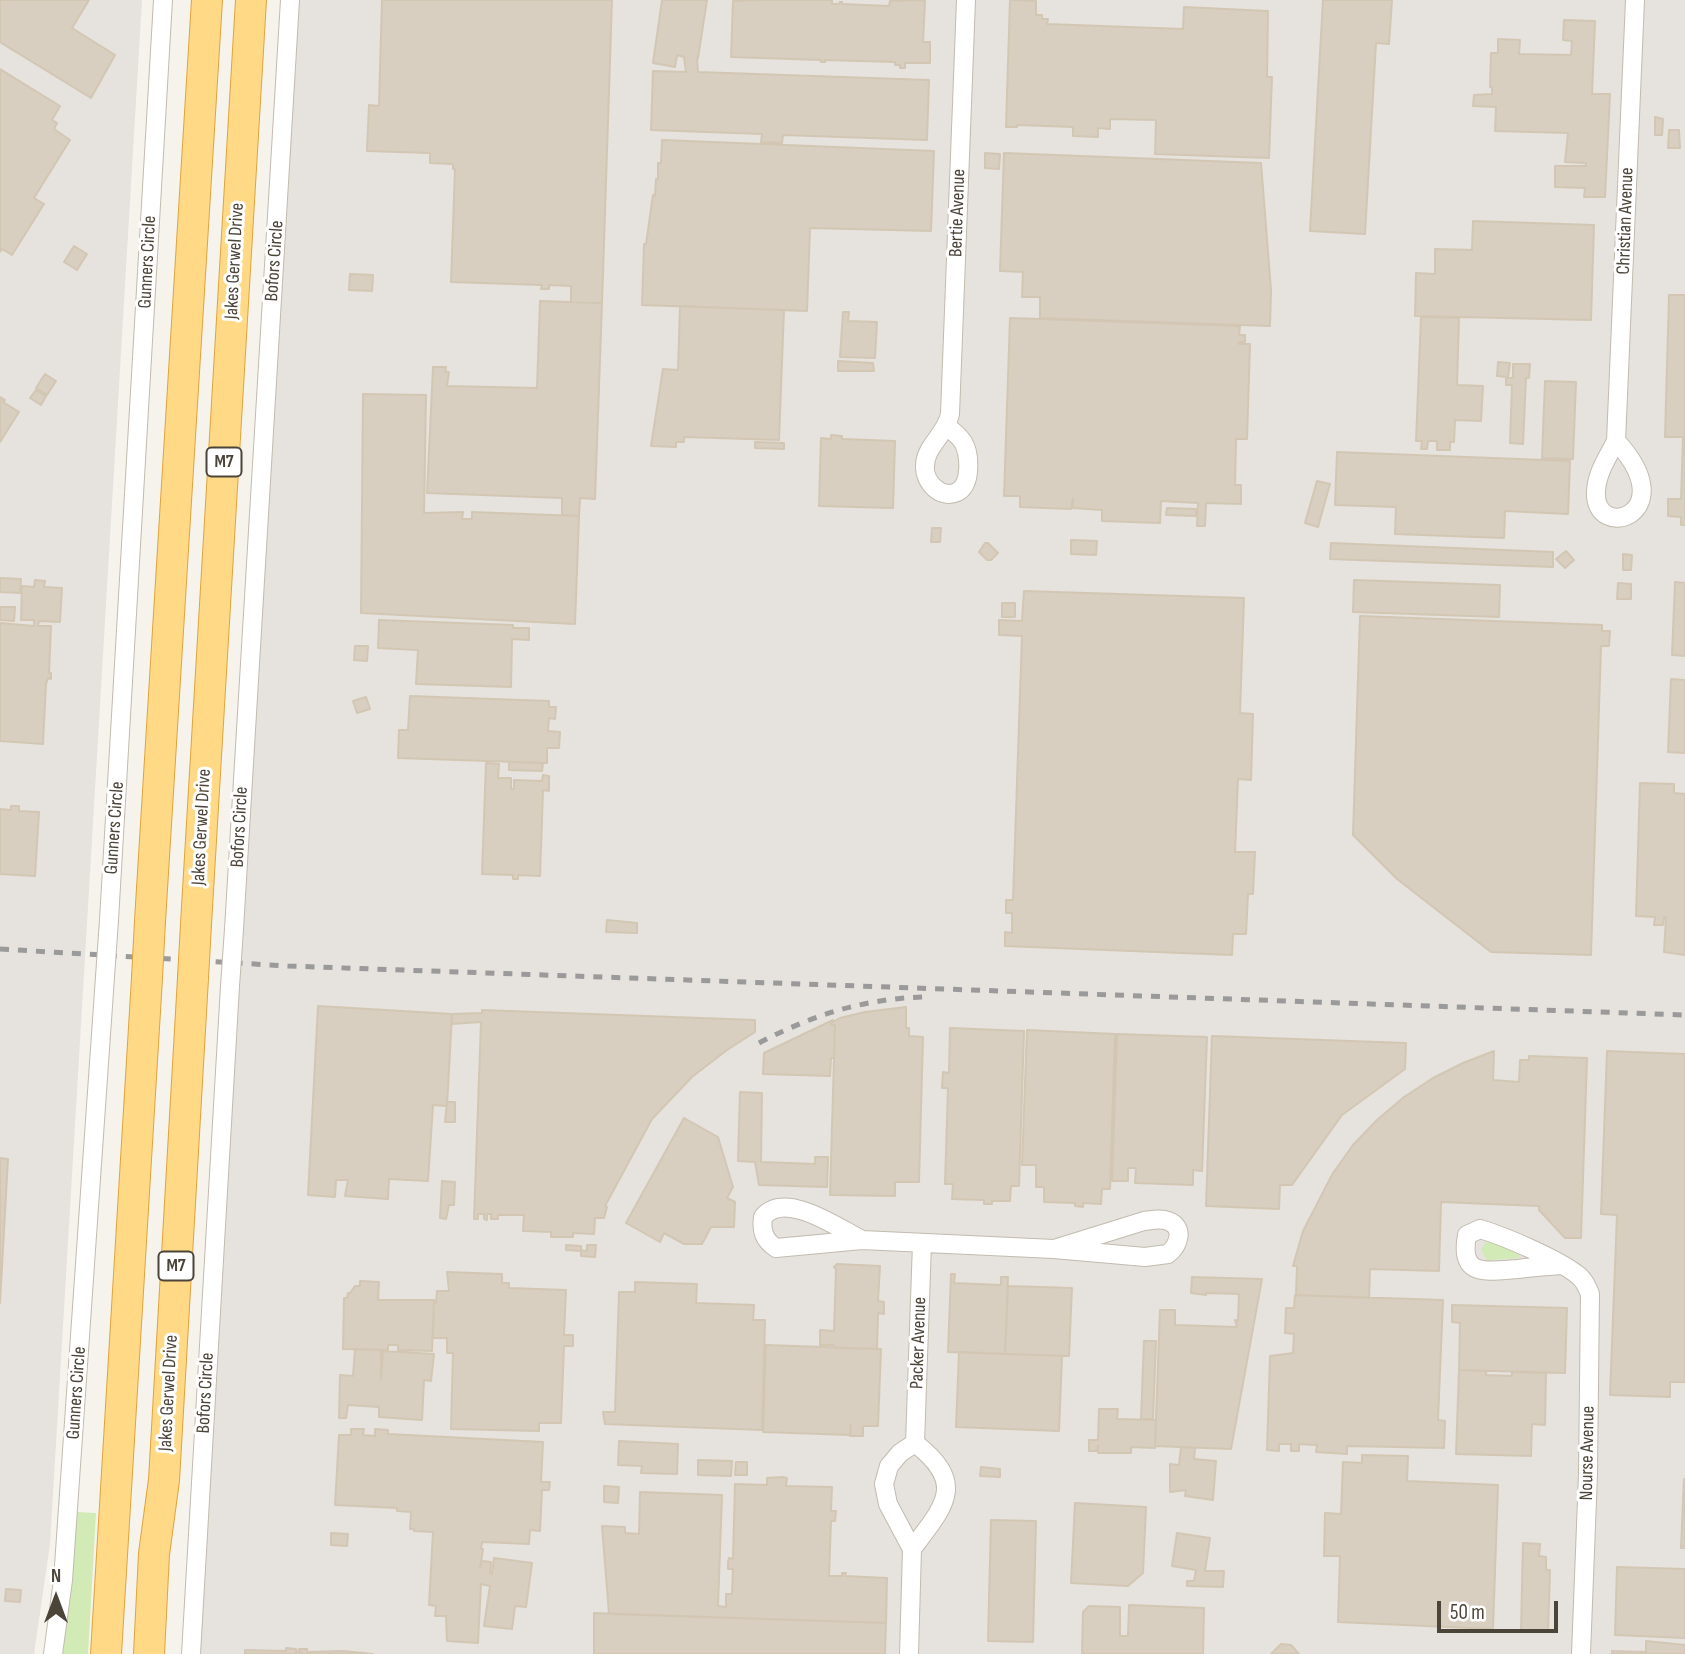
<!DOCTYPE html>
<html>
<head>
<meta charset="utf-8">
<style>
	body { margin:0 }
	#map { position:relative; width:1685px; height:1654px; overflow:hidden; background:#f6f3ec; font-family:"Sofia Sans Condensed",sans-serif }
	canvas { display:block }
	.north { position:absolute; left:21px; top:1563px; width:70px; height:70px; -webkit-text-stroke:5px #fff; paint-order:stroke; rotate:0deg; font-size:19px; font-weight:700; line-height:28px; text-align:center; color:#4b4439 }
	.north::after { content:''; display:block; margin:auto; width:24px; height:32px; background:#4b4439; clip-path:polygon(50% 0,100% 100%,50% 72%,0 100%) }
	.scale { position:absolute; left:1437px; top:1601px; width:121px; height:32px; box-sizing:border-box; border:4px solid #4b4439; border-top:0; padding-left:9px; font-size:21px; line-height:24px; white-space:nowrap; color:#4b4439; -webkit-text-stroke:5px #fff; paint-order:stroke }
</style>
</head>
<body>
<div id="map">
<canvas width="1685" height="1654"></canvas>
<div class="north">N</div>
<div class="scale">50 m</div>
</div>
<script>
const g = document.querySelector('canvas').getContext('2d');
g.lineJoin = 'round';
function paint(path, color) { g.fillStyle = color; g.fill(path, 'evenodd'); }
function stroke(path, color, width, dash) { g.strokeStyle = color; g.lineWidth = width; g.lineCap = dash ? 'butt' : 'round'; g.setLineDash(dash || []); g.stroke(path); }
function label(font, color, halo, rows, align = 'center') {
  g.font = font + ' "Sofia Sans Condensed",sans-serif'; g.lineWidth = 6; g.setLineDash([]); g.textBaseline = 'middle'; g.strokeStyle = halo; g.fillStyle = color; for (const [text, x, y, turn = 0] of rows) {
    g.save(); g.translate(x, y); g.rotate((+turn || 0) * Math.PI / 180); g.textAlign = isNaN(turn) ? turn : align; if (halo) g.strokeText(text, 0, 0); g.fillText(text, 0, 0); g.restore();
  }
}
paint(new Path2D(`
	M0 0H142L50 1544 34 1654H0Z
	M299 0H1685V1654H199Z`), '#e6e2dd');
paint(new Path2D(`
	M1493 1242 1518 1253 1519 1258 1487 1260 1481 1250 1485 1243Z
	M76 1512 96 1513 88 1654H61Z`), '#d2eab5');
const building = new Path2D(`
	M0 0H89L72 28 115 55 91 98 0 42Z
	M382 0H612L602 303 571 302V286L549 285V289H541L542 285 451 282 455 169H453V164L430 163V153L367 151 369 105 379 106Z
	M662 0H707L698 58H697L698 72 929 80 927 140 783 135 782 143 761 142 762 134 651 130 653 71 686 72 684 57 677 55 675 67 653 63Z
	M760 0H832V4H839L840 2H842V4L889 6 890 1 925 0 923 42H930V63H905V68H900V65H895V62L825 60V62H821V60L731 57 733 1Z
	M1010 0 1036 1V15H1042V19H1048L1047 24 1183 29 1184 7 1268 11 1267 77H1272L1269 158 1155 154 1156 120 1110 119V129L1098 128V137L1073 136V127L1017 125V127H1006Z
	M1323 0H1392L1389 44 1376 43 1365 234 1310 231Z
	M1564 20 1595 21 1592 94H1610L1605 197H1584L1585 188 1555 187V166H1586V163L1565 162 1568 133 1495 131 1496 107 1473 106 1474 95 1492 94V87H1490L1491 53H1498V39L1520 40 1519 54 1571 55 1572 41 1563 40Z
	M0 69 60 106 52 120 57 123 54 129 70 140 34 198 44 204 12 255 2 249 0 252Z
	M1655 117 1663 119 1662 135H1655Z
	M1669 130H1679L1680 148H1668Z
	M662 140 934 151 931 231 810 228 807 311 642 305 644 244H646L653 195 655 196 656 179H658V163H661Z
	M985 153 1000 154 999 169 985 168Z
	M1004 153 1261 163 1271 290 1270 326 1040 318V297H1022L1023 272 1000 271Z
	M1473 221 1594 225 1591 320 1415 316 1416 273 1435 274V249L1472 250Z
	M74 246 87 254 77 270 64 262Z
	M350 274 373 275 372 291 349 290Z
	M1669 295H1685V525H1681V517L1668 516V499H1681L1683 437H1665Z
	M540 301 602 303 595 499 580 498 579 516 562 515V498L427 493 433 367H446L445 372H449L447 386 537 388Z
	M680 306 784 310 779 440 684 437V442H676V447L651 446 663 369 678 370Z
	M843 312H849L848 321 877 322 875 358 840 357Z
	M1421 317 1459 318 1457 385 1483 386 1481 421 1455 420 1454 442H1450V450H1437V441H1428L1427 449H1421L1422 441H1416Z
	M1010 318 1240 326 1239 335H1245V342H1239V344H1250L1247 439H1236L1235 485H1241V504L1206 503 1205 526H1197L1198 503 1161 501 1160 523 1102 521V510L1073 508V498L1071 509 1020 507V496H1004Z
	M838 361 873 363 874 371H838Z
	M1498 362 1510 363 1508 377 1497 376Z
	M1513 364H1530L1529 378H1526L1523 444 1510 443 1512 385H1506V378H1513Z
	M45 374 56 381 47 395 36 388Z
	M1545 381 1576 382 1573 459 1542 458Z
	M36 390 46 396 41 405 30 398Z
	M363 394 426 395 424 513 463 512 462 519H472V512L579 516 575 624 361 613Z
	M0 397 5 400 3 402 19 412 0 442Z
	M831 435 842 436V439L895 441 893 508 819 506 821 438 831 439Z
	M755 442 784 443V449L755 448Z
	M1337 452 1570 461 1568 514 1505 511 1504 538 1395 534 1396 507 1335 505Z
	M1317 481 1330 484 1318 527 1305 523Z
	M1167 508 1196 509V516L1166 515Z
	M932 528H941L940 542H931Z
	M1071 540 1097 541 1096 555 1071 554Z
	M985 543H988L998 553 991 560H987L979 552Z
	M1331 543 1553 552V567L1330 559Z
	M1566 551 1574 560 1565 568 1556 559Z
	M1623 554 1632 555 1631 570H1623Z
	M0 578 21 579 20 593 0 592Z
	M35 580 45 581 44 587 62 588 60 622 39 621 38 626H51L49 673H51V679L48 678 46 684 43 744 0 741V623L34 626V620H21L22 586 34 587Z
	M1354 580 1500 585 1499 617 1353 612Z
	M1675 582 1685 583V656L1672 655Z
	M1618 583 1631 584V599H1617Z
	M1024 591 1244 598 1240 713 1253 714 1251 780 1238 779 1235 852H1255L1253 894H1248L1246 934H1233L1232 955 1005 946V932L1012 933V913H1006V900H1013L1022 636 999 635V620L1022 621Z
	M1002 603H1015V617H1002Z
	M0 607H15L14 621 0 620Z
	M1360 616 1602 625V631H1610L1609 646H1601L1591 955 1491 952 1397 879 1353 835Z
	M379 620 513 625V628H529V640L512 639 511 687 416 684 418 650 378 648Z
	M355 646H368L367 661 354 660Z
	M1671 679 1685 680V753L1668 752Z
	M410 696 549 701V707H556L555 719 549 718 548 731 560 732 559 748H547V763L398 758 399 730H408Z
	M366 697 370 709 357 713 353 701Z
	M509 762 543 763 542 771 509 770Z
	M486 763 499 764 498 778H511V789H514V780L542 781 543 775 549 776V791L543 790 540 876 518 875V879H513V875L482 874Z
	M1640 783 1674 784V793L1685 794V955L1664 952 1666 917H1664L1663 925H1654L1655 917 1636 916Z
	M11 806H19V811L39 812 35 876 0 874V809L11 810Z
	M607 920 637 923V933L606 932Z
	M318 1006 452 1014 447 1106 433 1105 428 1181 389 1179 388 1199 345 1196 348 1180H336L335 1197 308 1195Z
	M906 1007V1028H909V1036L923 1037 919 1182H895V1196L830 1195 835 1025H831V1023L840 1018 865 1012Z
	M482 1010 755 1020V1032L727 1050 692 1077 652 1119 605 1206 607 1207 604 1218H595L594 1234 573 1233V1237H551V1232L523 1231 524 1215H498V1219H491V1214H487V1220L484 1219V1214H478V1219H474L481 1022 451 1024 452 1014 482 1013Z
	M833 1020 831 1025H835L834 1058H831L830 1076 763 1074 764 1053Z
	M950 1028 1024 1031 1019 1186H1011L1010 1201H992V1204H984V1200L952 1199 953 1184H945L948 1088H942L943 1072 949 1073Z
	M1027 1030 1115 1034 1110 1189H1102L1101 1204 1083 1203V1207L1075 1206V1203L1044 1202V1187H1036V1165H1022Z
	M1117 1034 1207 1037 1202 1171 1193 1170V1185L1135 1183 1136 1168H1128V1181H1112Z
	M1212 1036 1406 1043 1405 1069 1342 1115 1292 1185H1280L1279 1209 1206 1206Z
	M1494 1051 1493 1080 1519 1082 1520 1060H1529V1056L1587 1058 1581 1238H1565L1539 1210V1206L1441 1202 1439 1271 1370 1269 1369 1298 1296 1295 1297 1266H1293L1303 1231 1333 1173 1353 1145 1377 1120 1404 1097 1433 1078 1463 1063Z
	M1607 1051 1685 1054V1382H1670V1397L1610 1395 1617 1215 1601 1214Z
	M740 1092 762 1093 761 1162 815 1164V1157H828L827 1187 759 1185 755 1162 738 1161Z
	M447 1102H455V1122H445Z
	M684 1118 718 1137 733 1187 727 1198 735 1202 734 1227H711L702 1244H684L664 1233 660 1242 626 1223Z
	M0 1158 8 1159 0 1303Z
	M442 1181 455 1182 454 1205H449L446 1219 440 1218Z
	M566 1245 581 1246V1250L587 1251V1245H596L595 1257 581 1256V1251L566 1250Z
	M837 1264 880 1266 878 1301 884 1302V1314L878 1313 877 1349 834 1348V1345H820V1330L834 1331 836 1269 834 1267Z
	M447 1272 502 1274V1283H509V1288L566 1290 564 1335H573V1346H564L561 1423H539V1431L451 1429 453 1353H447V1338H433L434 1303H436L437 1291H449Z
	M951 1274H955L954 1283 1001 1285V1277H1008L1005 1354 948 1352Z
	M1192 1277 1262 1279 1231 1449 1155 1446 1160 1310H1175V1325L1237 1327 1235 1320 1238 1321 1239 1294 1206 1293V1295L1191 1293Z
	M360 1281 379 1282 378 1300H434L432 1351 398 1350V1345H388V1350L343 1349 344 1298H347L348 1293H350L355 1286H360Z
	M635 1282 697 1284 696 1303 754 1305 753 1320H765L762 1430 605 1424 603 1412H615L619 1292H635Z
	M1008 1286 1072 1288 1069 1356 1005 1354Z
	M1295 1295 1443 1300 1438 1420 1445 1421 1444 1448 1347 1446V1454L1316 1452 1317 1445 1299 1444V1451H1291V1444H1279V1451L1267 1450 1270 1356 1293 1353 1294 1334 1285 1333 1286 1308H1294Z
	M1452 1305 1567 1308 1565 1373 1459 1370 1460 1323 1452 1322Z
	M1144 1341H1156L1153 1419H1141Z
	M766 1345 881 1349 878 1426H863V1436H850L851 1425 850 1435 763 1432Z
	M355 1349 381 1350V1379L383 1351 434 1354 431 1381 424 1380 422 1420 379 1417V1407L348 1405 346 1418H339L340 1375 353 1376Z
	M959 1352 1062 1356 1059 1431 956 1427Z
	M1459 1370 1486 1371V1375L1512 1376V1372L1546 1373 1545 1425 1532 1424 1531 1456 1456 1454Z
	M1099 1409H1118L1117 1419 1156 1420 1155 1448 1131 1447V1453H1098V1446L1097 1451H1089V1440H1098Z
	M351 1429H364L363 1435 375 1436V1429L388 1430V1434L543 1442 541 1482H550L549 1490H542L540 1531 530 1530 529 1544 482 1542 481 1549H483L480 1568 482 1561 491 1562 490 1573 492 1574 494 1558 532 1563 526 1607 515 1606 512 1629 484 1626 490 1586 481 1584 478 1643 447 1641 446 1616H435L436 1606 429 1605 433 1532 414 1531V1529H410L411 1512 397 1511V1508L335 1505 339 1435H351Z
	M619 1441 678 1444 677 1474 641 1473 642 1466 618 1465Z
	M1181 1447 1195 1448 1194 1459 1216 1461 1213 1500 1185 1496 1186 1490 1170 1492V1464L1179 1465Z
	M1362 1455 1408 1456 1407 1481 1498 1485 1493 1629 1338 1622 1340 1556H1324L1325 1513 1341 1514 1343 1462 1362 1463Z
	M698 1460 732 1461 731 1476 698 1475Z
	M736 1462H747V1475H735Z
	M981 1467 1000 1469V1477L980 1476Z
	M782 1477 787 1478 786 1486 832 1487 831 1511H836L835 1521H831L829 1576H842V1573H846L845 1576 887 1578 886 1623 609 1614 602 1526 625 1527V1533L639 1534 640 1492 722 1495 718 1606 726 1607V1594H732L733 1569H728V1562L729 1558 733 1559 735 1484 767 1485V1478Z
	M1684 1479 1685 1480V1548H1681Z
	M604 1486 619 1487 618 1503 604 1502Z
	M1075 1503 1146 1507 1143 1573 1128 1586 1071 1583Z
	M991 1520 1036 1521 1033 1642 988 1641Z
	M331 1533 348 1534 347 1546 331 1545Z
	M1177 1533 1210 1538 1205 1571H1224L1223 1587 1187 1586V1581H1194L1196 1570 1172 1566Z
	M1523 1543 1540 1544 1539 1556 1546 1557V1570H1550L1548 1632 1521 1631Z
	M1617 1567 1685 1569V1638L1615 1635Z
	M6 1589 21 1590 20 1602 5 1601Z
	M1129 1605 1204 1608 1203 1654H1082L1083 1612 1089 1606 1120 1607V1636H1128Z
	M594 1613 886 1623 885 1654H594Z
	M1646 1641 1685 1645V1654H1612V1651L1646 1652Z
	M1281 1644 1291 1645 1299 1654H1271Z
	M286 1648 296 1649V1654H245V1650L286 1651Z
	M299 1649H307V1652L343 1651 373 1654H302L300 1651V1654H297Z`);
paint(building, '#d8cfc1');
stroke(building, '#d3c7b4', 2);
const minor = new Path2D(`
	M947 427C953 431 959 436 963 442 970 453 972 485 957 492 941 500 924 482 925 466 925 446 946 435 950 414L966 0
	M1616 441C1685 515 1593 543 1596 491 1597 472 1608 457 1616 441L1635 0
	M109 920 163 0
	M234 929 290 0
	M862 1240C838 1228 785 1190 763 1217 761 1231 764 1240 776 1248L862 1240 1054 1249 1145 1257 1168 1254C1179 1245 1185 1227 1168 1221 1161 1218 1152 1220 1144 1221L1054 1249
	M1562 1265C1547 1266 1532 1267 1518 1269 1486 1271 1459 1278 1467 1235L1480 1229C1504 1236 1560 1260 1579 1276 1585 1281 1587 1287 1590 1294L1588 1474 1581 1654
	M915 1443 922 1243
	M912 1549C945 1505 967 1484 915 1443
	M53 1654 63 1580 105 977
	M191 1654 230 986
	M909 1654 912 1549 888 1504 884 1484 889 1466 900 1453 915 1443`);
const trunk = new Path2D(`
	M150 921 207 0
	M196 924 251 0
	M106 1654 147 978
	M149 1654 154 1554 164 1480 193 978`);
stroke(minor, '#c2bbae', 20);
stroke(trunk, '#e0a43c', 32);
stroke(minor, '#fff', 18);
stroke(trunk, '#ffd985', 30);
stroke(new Path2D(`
	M0 949 288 966 1685 1015
	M759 1043C812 1015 866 998 926 997`), '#9a9a9a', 5, [9, 9]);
const minorBridge = new Path2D(`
	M105 977 109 920
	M230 986 234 929`);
const trunkBridge = new Path2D(`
	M147 978 150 921
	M193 978 196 924`);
stroke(minorBridge, '#c2bbae', 20, []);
stroke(trunkBridge, '#e0a43c', 32, []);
stroke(minorBridge, '#fff', 18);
stroke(trunkBridge, '#ffd985', 30);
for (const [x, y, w] of [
	[224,462,35],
	[176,1266,35]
]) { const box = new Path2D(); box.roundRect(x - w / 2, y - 14.5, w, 29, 5); g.fillStyle = '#fff'; g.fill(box); stroke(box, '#4b4439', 2); }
label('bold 18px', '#4b4439', null, [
	["M7",224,462],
	["M7",176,1266]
]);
label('19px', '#4b4439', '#fff', [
	["Bertie Avenue",958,213,-88],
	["Christian Avenue",1626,221,-88],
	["Jakes Gerwel Drive",235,261,-87],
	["Bofors Circle",275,261,-86],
	["Gunners Circle",148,262,-87],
	["Jakes Gerwel Drive",202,827,-87],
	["Bofors Circle",240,827,-87],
	["Gunners Circle",115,828,-86],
	["Packer Avenue",919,1343,-88],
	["Gunners Circle",77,1393,-86],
	["Jakes Gerwel Drive",169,1393,-87],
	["Bofors Circle",206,1393,-87],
	["Nourse Avenue",1588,1453,-89]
]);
</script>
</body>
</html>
